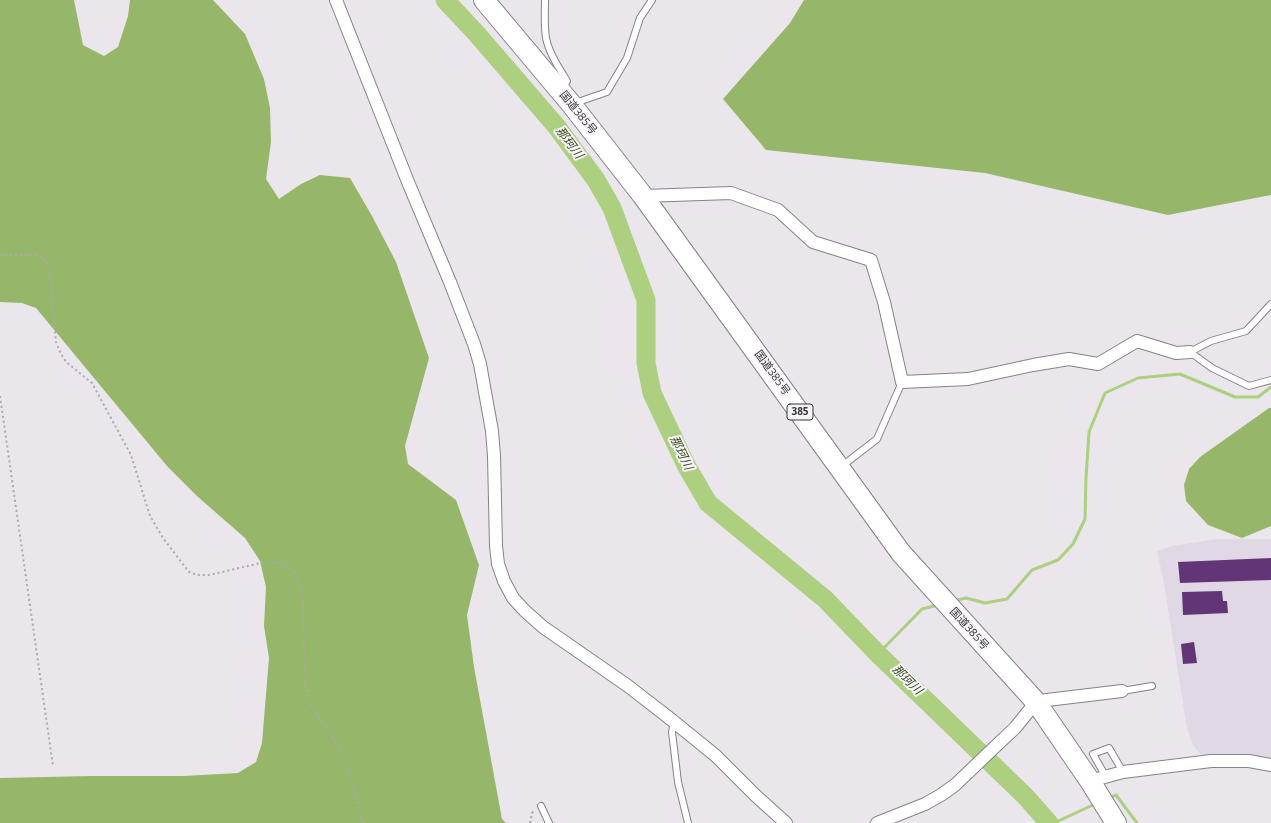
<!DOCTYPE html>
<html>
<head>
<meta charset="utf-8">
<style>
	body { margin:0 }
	canvas { display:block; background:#eae6ec }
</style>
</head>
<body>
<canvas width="1271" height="823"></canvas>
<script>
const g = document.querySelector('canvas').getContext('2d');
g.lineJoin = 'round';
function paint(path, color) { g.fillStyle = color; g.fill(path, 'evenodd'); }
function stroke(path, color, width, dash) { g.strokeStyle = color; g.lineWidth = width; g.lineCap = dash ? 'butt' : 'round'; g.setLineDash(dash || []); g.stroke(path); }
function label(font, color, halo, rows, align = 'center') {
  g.font = font + ' "Open Sans","Noto Sans JP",sans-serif'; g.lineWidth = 4; g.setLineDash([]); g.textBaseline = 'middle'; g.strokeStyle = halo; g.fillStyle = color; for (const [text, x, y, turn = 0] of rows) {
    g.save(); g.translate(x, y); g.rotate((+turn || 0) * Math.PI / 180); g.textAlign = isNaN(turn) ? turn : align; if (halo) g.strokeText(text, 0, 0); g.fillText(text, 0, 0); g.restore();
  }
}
paint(new Path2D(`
	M1217 539H1271V758L1228 755H1201L1193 745 1187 728 1163 578 1157 551 1172 546Z`), '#e0d8e5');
paint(new Path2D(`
	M0 0H74L83 45 104 56 118 47 128 16 130 0H213L245 34 264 79 270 108 271 142 266 179 279 199 301 184 320 175 350 178 372 216 396 262 429 358 405 446 408 464 456 500 479 565 467 615 474 667 502 819 506 823H0V778L91 776H184L238 773 256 762 262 743 269 658 264 626 266 587 260 561 245 538 198 497 167 466 36 308 22 303 0 302Z
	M804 0H1271V195L1168 215 985 173 766 150 723 99 790 23Z
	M1269 408H1271V526L1242 538 1208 525 1186 501 1184 485 1189 469 1200 457Z`), '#96b769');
stroke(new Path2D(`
	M953 601 966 598 985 603 1007 599 1032 570 1058 560 1073 544 1085 519 1086 478 1089 432 1105 393 1138 378 1180 374 1235 397H1258L1271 387
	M878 654 922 609 938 605
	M1109 798 1116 795 1137 823
	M1054 823 1097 803`), '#accf80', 3);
stroke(new Path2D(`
	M445 0 476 33 557 127 596 180 612 208 646 300V363L652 393 686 465 708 503 825 599 878 654 1025 796 1049 823`), '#accf80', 19);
paint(new Path2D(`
	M1271 558V580L1180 583 1178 562Z
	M1222 591 1223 601H1227L1228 613 1183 615 1182 592Z
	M1194 642 1197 663 1183 664 1181 644Z`), '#623676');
const service = new Path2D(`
	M545 0C545 13 544 25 546 38 549 53 559 68 567 81L563 89
	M575 103 607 92 627 58 640 18 652 0
	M1271 304 1246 331 1211 341 1190 352 1212 368 1249 386 1271 380
	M842 466 877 439 902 382
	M1122 691 1152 686
	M674 721 672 732 678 782 688 823
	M1106 777 1093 754 1109 748 1123 772
	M541 806 549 823`);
const minor = new Path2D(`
	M336 0 408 182 450 282 474 344 480 364 492 431 494 456 496 546 498 564 504 581 513 598 525 611 543 627 628 686 668 717 716 756 756 796 786 823
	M643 196 731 193 778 210 813 242 871 260 884 302 902 382 968 379 1033 365 1069 359 1098 364 1137 341 1176 353 1190 352
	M1090 781 1123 772 1211 761H1249L1271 765
	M877 823 925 804 941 795 955 785 999 743 1015 728 1036 702 1047 700 1122 691`);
const trunk = new Path2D(`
	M484 0 572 105 643 196 901 553 1036 702 1090 781 1116 823`);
stroke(service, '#868288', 8);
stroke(minor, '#868288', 14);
stroke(trunk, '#868288', 22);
stroke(new Path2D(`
	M0 255H40L46 260 50 273 56 342 60 352 66 362 92 383 131 455 150 516 163 538 189 572 197 575H209L261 563 274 562 285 565 293 571 299 580 303 604 305 686 310 704 340 749 347 763 363 823
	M0 396 53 766
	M530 823 532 813 535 810`), '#aba7ac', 2, [2, 3]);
stroke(service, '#fff', 6);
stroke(minor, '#fff', 12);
stroke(trunk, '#fff', 20);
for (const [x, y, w] of [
	[800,412,26]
]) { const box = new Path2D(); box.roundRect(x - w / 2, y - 8, w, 16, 3); g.fillStyle = '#f7f3fa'; g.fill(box); stroke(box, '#373538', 1); }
label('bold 10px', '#373538', null, [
	["385",800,412]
]);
label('11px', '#373538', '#f7f3fa', [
	["国道385号",578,113,51],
	["国道385号",772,373,54],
	["国道385号",969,629,48]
]);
label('italic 12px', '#344a11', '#f7f3fa', [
	["那珂川",569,143,53],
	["那珂川",681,453,64],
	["那珂川",907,680,44]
]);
</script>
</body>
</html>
